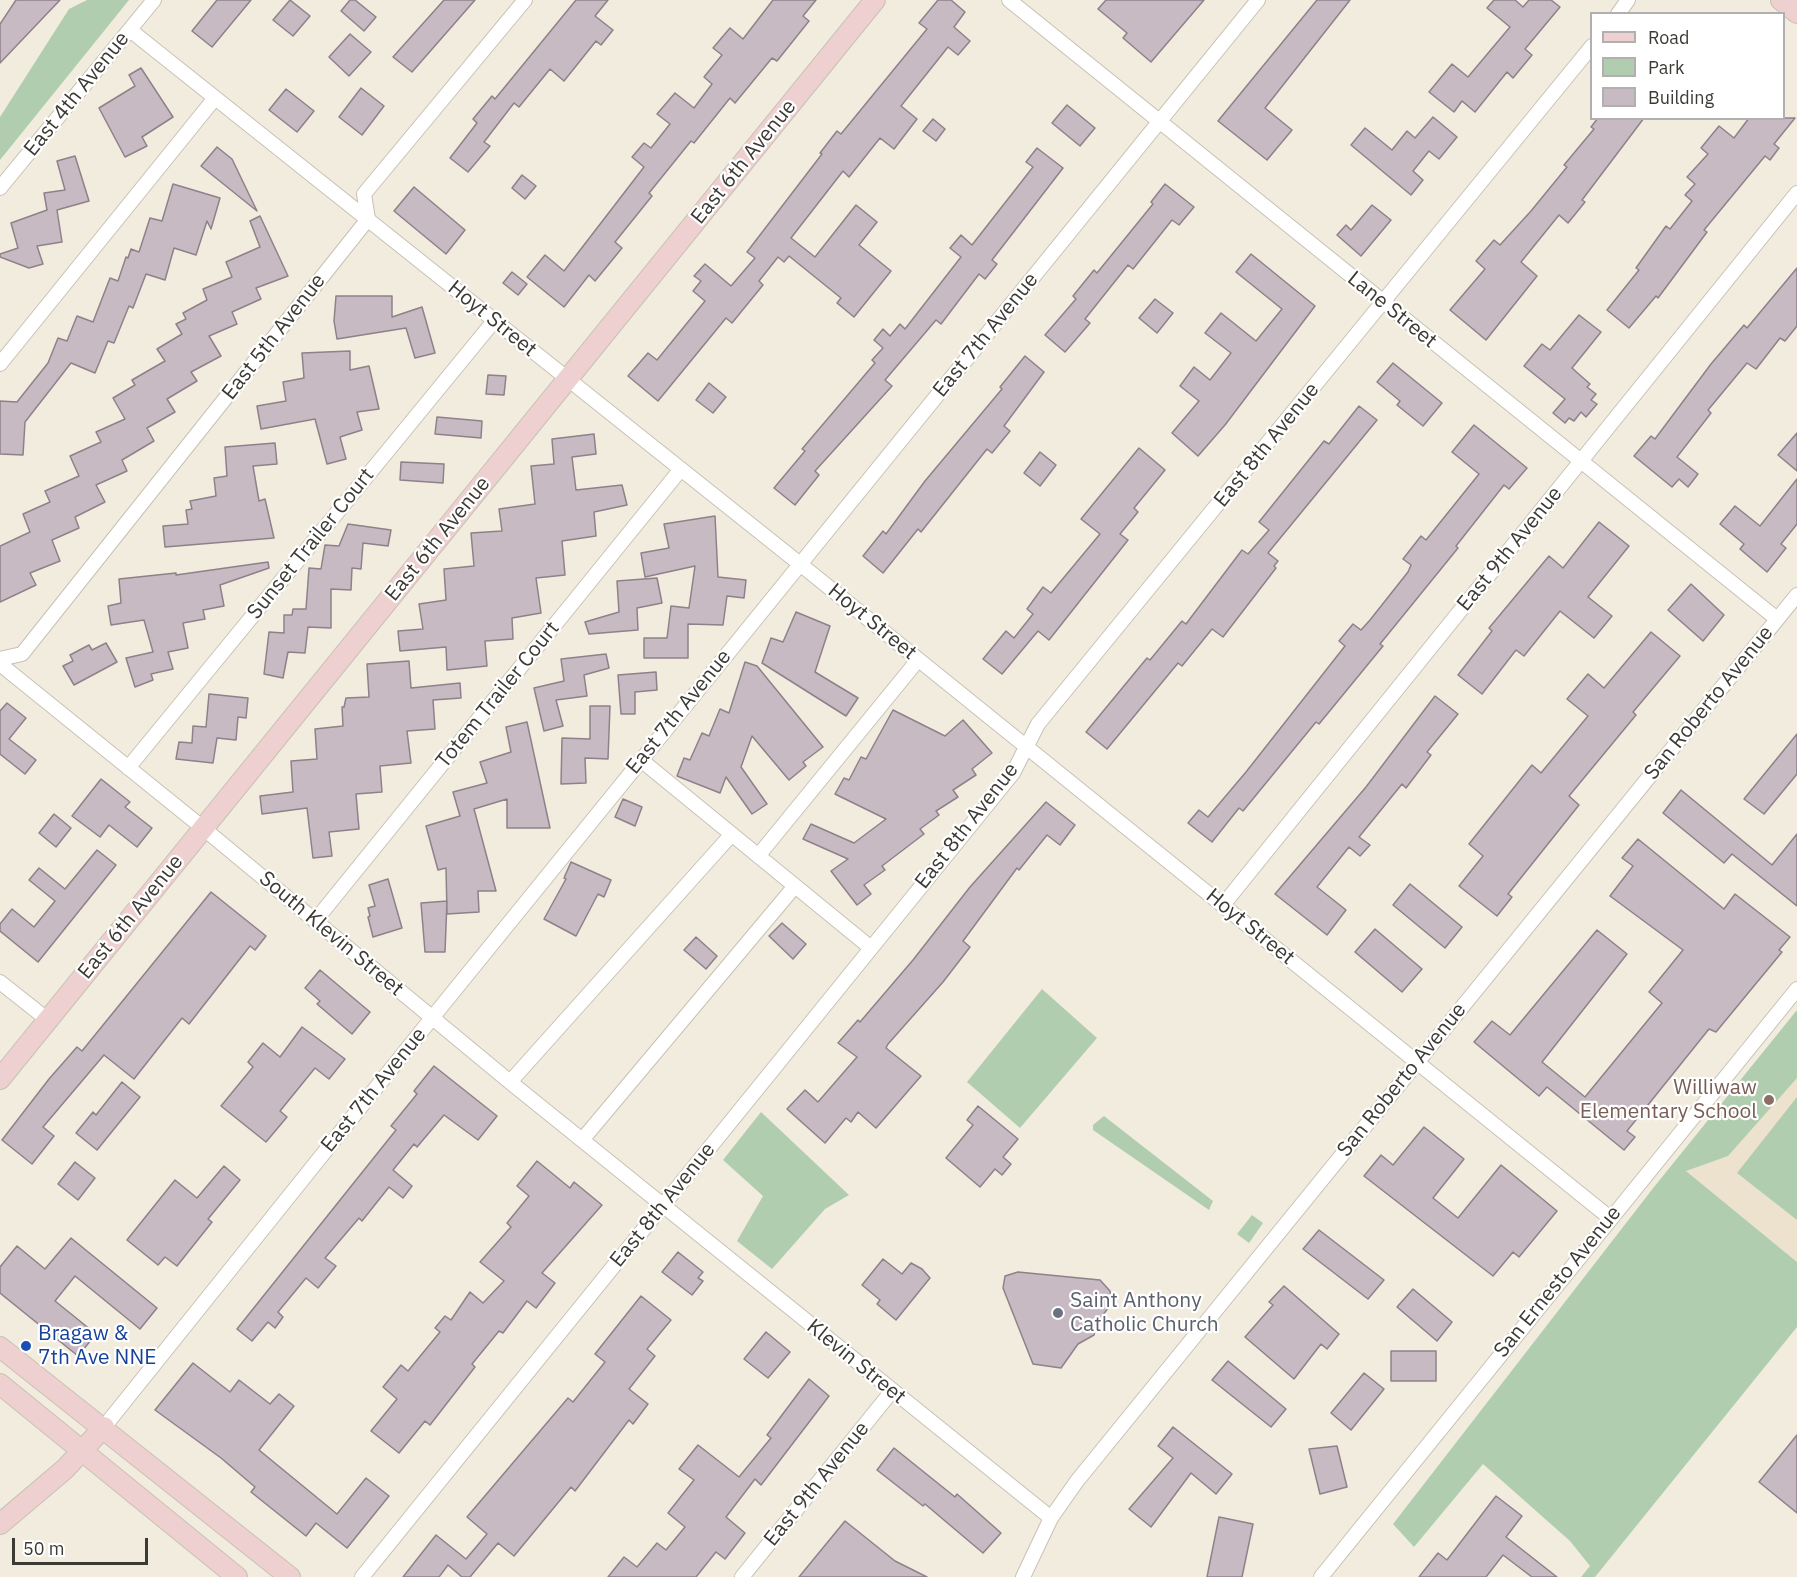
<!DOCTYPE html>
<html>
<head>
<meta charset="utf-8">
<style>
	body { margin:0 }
	#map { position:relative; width:1797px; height:1577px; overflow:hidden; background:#f2ecdf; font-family:"IBM Plex Sans",sans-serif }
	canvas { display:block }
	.legend { position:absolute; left:1590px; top:12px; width:195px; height:108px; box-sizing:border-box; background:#fff; border:2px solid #b1b0ae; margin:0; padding:8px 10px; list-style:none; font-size:18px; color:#3c3a34 }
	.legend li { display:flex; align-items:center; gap:12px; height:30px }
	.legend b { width:30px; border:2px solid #b1b0ae }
	.scale { position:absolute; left:12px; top:1538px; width:136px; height:27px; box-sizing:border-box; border:3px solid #3c3a34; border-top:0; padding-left:8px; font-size:18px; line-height:21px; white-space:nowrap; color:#3c3a34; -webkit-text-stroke:4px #fff; paint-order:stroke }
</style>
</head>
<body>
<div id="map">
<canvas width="1797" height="1577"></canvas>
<ul class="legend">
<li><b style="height:8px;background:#efd0d1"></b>Road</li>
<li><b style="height:16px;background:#b1cdaf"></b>Park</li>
<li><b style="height:16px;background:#c8bac3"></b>Building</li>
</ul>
<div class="scale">50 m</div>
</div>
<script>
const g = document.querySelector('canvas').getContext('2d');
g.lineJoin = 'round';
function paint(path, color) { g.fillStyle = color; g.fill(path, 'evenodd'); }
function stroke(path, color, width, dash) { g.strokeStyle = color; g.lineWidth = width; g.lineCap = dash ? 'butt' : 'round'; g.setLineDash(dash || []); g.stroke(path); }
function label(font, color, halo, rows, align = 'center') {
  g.font = font + ' "IBM Plex Sans",sans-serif'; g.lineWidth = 4.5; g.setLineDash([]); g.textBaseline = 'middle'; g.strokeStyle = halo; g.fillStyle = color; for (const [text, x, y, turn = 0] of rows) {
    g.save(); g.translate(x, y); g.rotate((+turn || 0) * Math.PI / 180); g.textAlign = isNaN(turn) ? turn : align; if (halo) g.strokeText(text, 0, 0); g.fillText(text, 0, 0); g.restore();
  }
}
paint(new Path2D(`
	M1797 1030V1262L1686 1171Z`), '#ece2cd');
paint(new Path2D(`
	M87 0H129L0 160V117L69 9Z
	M1042 989 1097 1038 1020 1128 967 1082Z
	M1797 1010V1078L1728 1156 1686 1171 1797 1262V1327L1595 1577H1581L1590 1566 1570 1541 1483 1464 1414 1547 1393 1524 1654 1187Z
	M1797 1097V1220L1737 1173Z
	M761 1112 849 1195 825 1209 772 1269 737 1241 763 1196 723 1160Z
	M1104 1116 1213 1201 1209 1210 1093 1130V1125Z
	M1252 1215 1263 1223 1249 1243 1237 1234Z`), '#b1cdaf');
const building = new Path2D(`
	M16 0H60L0 63V24Z
	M217 0H251L212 47 192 31Z
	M290 0 310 16 293 36 273 20Z
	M350 0H355L376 17 364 31 341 11Z
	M444 0H475L412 72 393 57Z
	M576 0H608L595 16 613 30 601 45 596 41 564 81 550 69 519 107 514 103 484 142 490 146 468 172 450 158 477 123 473 119 492 96 495 99Z
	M773 0H816L803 16 809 21 777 61 772 58 735 103 730 98 694 143 691 141 649 193 652 196 615 242 622 248 595 281 589 275 564 307 527 277 545 255 564 271 644 167 632 157 644 143 651 148 670 124 657 114 675 93 694 108 712 84 704 77 722 55 713 48 730 28 743 39Z
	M938 0H951L965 12 954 27 970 41 958 55 948 47 901 106 917 119 894 149 880 138 849 177 843 171 791 238 815 257 856 205 877 222 859 245 891 271 854 317 837 303 841 298 789 256 784 262 778 257 759 281 763 285 732 323 726 318 658 401 628 376 648 353 657 360 705 301 693 291 701 281 694 276 705 264 731 286 755 258 747 252 822 154 820 153 837 131 841 134 927 29 919 23Z
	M1106 0H1204L1151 62 1123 38 1127 33 1098 9Z
	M1317 0H1350L1265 108 1292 130 1267 160 1218 121Z
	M1494 0H1515L1523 7 1529 0H1551L1560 7 1525 49 1532 55 1513 78 1507 72 1475 112 1462 101 1454 112 1429 92 1452 64 1468 77 1510 27 1487 8Z
	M350 34 371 52 349 76 329 57Z
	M141 68 173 117 142 137 147 146 125 157 99 108 135 86 129 75Z
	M361 88 384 106 362 135 339 117Z
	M286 89 314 111 297 132 269 110Z
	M1067 105 1095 128 1080 146 1052 123Z
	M1433 117 1457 137 1439 159 1429 151 1413 171 1423 180 1411 195 1351 145 1365 128 1392 150 1407 131 1415 138Z
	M1598 118H1644L1582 200 1585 202 1568 223 1559 215 1521 262 1537 276 1486 340 1450 310 1485 269 1476 261 1494 240 1500 245 1531 211 1567 167 1564 165 1594 129 1591 127Z
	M1749 118H1795L1774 144 1779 148 1770 160 1765 156 1704 230 1707 232 1658 298 1656 296 1629 328 1607 310 1639 270 1636 268 1666 226 1670 229 1692 201 1685 195 1695 184 1687 177 1708 154 1701 148 1719 126 1734 138Z
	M933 119 945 129 936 141 923 131Z
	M217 147 232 159 257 211 201 166Z
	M1037 148 1063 168 992 260 997 264 985 279 979 274 941 324 936 320 885 380 892 386 815 471 819 475 795 505 774 488 805 451 802 449 875 363 872 360 883 348 874 340 883 329 890 336 900 324 905 329 961 257 950 248 961 235 972 245 1033 167 1026 162Z
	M75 156 89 201 57 210 62 242 37 246 43 264 29 268 0 257V254L18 248 11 223 47 210 44 193 65 190 57 161Z
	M522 175 536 186 525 199 512 188Z
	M173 184 220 198 211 229 207 221 196 255 174 248 165 280 146 274 133 308 129 306 114 343 108 341 95 373 71 363 25 422 23 455 0 454V401L17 402 48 363 58 338 67 341 77 316 93 322 110 278 118 281 126 257 128 258 131 249 139 252 150 218 162 221Z
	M1165 184 1194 207 1179 225 1172 220 1133 269 1128 265 1085 319 1090 323 1065 352 1045 335 1076 299 1073 296 1094 270 1097 273 1153 204 1151 202Z
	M414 187 465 230 446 254 394 211Z
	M1372 205 1391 220 1361 256 1337 235 1346 225 1351 230Z
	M260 216 288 276 256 288 261 299 232 312 237 324 209 336 221 356 191 372 197 381 167 399 175 412 147 428 154 441 122 460 127 471 96 485 105 502 75 517 79 528 52 540 60 561 30 573 36 585 0 602V546L30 532 23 514 50 502 45 491 79 476 70 456 101 442 96 432 125 419 113 398 135 385 132 380 165 361 157 349 182 334 176 324 186 319 183 313 207 300 203 289 232 277 226 262 260 247 250 221Z
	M1251 254 1315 306 1225 425 1198 456 1172 433 1199 401 1180 386 1194 367 1210 380 1231 353 1205 333 1221 313 1256 341 1282 309 1236 272Z
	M1797 268V326L1785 341 1780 338 1756 369 1747 363 1708 410 1711 413 1677 457 1698 474 1688 487 1679 479 1672 487 1634 456 1651 436 1655 439 1711 364 1744 325 1747 328Z
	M512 272 527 284 518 295 503 283Z
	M336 296H392V317L422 307 435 353 415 358 406 328 337 339 334 321Z
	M1155 299 1173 313 1157 333 1139 318Z
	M1579 315 1601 332 1572 368 1590 384 1587 387 1596 394 1591 400 1597 404 1586 417 1581 412 1574 421 1569 418 1565 423 1553 413 1565 399 1524 366 1542 344 1550 350Z
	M350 351V370L369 366 379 409 357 412 362 430 340 437 346 459 327 464 315 419 261 429 257 406 286 401 283 382 304 378 302 353Z
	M1025 356 1044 372 1004 426 1010 431 992 453 987 449 921 532 918 529 883 573 863 556 883 531 886 534 925 481 1002 389 1000 387Z
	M1393 363 1442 403 1423 426 1397 405 1400 401 1377 382Z
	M488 375 506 376 504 395 486 394Z
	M709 383 726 397 713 413 696 400Z
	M1359 406 1377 420 1268 553 1278 561 1274 566 1276 568 1223 637 1212 629 1182 666 1178 663 1107 749 1086 732 1147 658 1150 660 1182 621 1186 624 1242 550 1248 554 1269 530 1259 522 1324 441 1329 444Z
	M437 417 482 421 481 438 435 434Z
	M1474 425 1527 468 1509 489 1504 485 1456 546 1458 548 1380 644 1383 646 1319 724 1316 722 1243 811 1239 808 1212 842 1188 823 1199 810 1208 817 1246 772 1345 646 1339 641 1353 624 1361 630 1370 620 1408 572 1411 565 1403 559 1421 536 1426 540 1479 474 1452 452Z
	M1797 433V471L1778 455Z
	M594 434 596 454 572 457 576 490 622 485 627 505 594 512 596 536 562 541 565 575 536 578 541 613 512 618 513 639 485 641 487 666 447 670 446 647 400 651 398 631 423 629 419 604 446 600 444 569 474 566 471 533 502 531 499 509 535 504 531 466 554 464 552 439Z
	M275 443 277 464 253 466 259 501 265 499 274 538 165 547 163 526 188 524 186 510 192 509 190 501 216 496 214 478 227 476 225 447Z
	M1139 448 1165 470 1134 508 1138 512 1120 534 1128 540 1049 640 1038 631 1002 674 983 659 1006 631 1014 638 1033 614 1027 609 1043 587 1051 593 1100 534 1081 519Z
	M1040 452 1056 465 1040 486 1024 473Z
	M401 462 444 464 443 483 400 480Z
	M1797 479V524L1781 544 1786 548 1767 572 1740 549 1744 544 1720 524 1735 506 1760 526Z
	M715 516 718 577 746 580 744 598 727 596 723 625 688 624V658H644V638H667L671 606 689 608 695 566 645 577 641 553 669 548 664 524Z
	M1599 522 1629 546 1588 597 1612 616 1594 638 1560 611 1524 656 1516 650 1482 694 1458 675 1492 631 1489 628 1549 556 1563 568Z
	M348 524 391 530 388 546 363 543 361 569 352 568 351 590 331 589V628L308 627 305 653 288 652 283 678 264 674 269 632 284 633V615H292L293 609H306L309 568 321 569 325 545 339 546Z
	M268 562 269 568 220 585 224 606 203 610 205 619 183 623 188 648 168 652 173 669 151 674 153 680 135 687 126 658 153 652 144 620 111 625 108 606 121 603 119 579 176 573V575Z
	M657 578 662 603 637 608 638 630 589 634 585 622 619 612 617 581Z
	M1691 584 1724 615 1703 641 1668 610Z
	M796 612 830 626 815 672 858 698 846 716 762 663 771 638 783 642Z
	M1651 632 1680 656 1633 712 1636 715 1569 796 1579 805 1508 894 1512 897 1497 916 1459 886 1483 856 1469 844 1532 765 1541 773 1588 716 1567 699 1588 674 1604 688Z
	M106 643 117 662 74 685 63 666 73 661 70 655 89 645 92 650Z
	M606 654 609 668 584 675 587 696 556 700 563 726 544 731 534 688 564 681 561 659Z
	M409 661 411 688 460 683 461 698 433 700 435 729 407 731 411 763 380 766 382 792 356 794 359 829 329 832 332 856 313 858 307 808 262 814 260 796 293 792 291 761 317 759 315 729 343 726 342 707H344L346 698 369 697 367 664Z
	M745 662 757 666 823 747 803 762 806 766 789 780 752 736 741 767 767 804 752 814 726 777 720 793 677 776 684 758 690 760 702 733 709 736 720 709 729 713Z
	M656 672 657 690 635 692V714H621L618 675Z
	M209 694 248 698 246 718 238 717 236 740 217 738 213 763 176 759 179 742 192 743 193 726 206 727Z
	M1435 696 1458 714 1427 752 1431 755 1406 788 1402 784 1359 837 1370 845 1360 856 1349 847 1317 887 1346 910 1327 935 1275 894 1366 787Z
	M7 703 26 718 9 739 36 760 25 774 0 754V711Z
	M590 706H610L608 759 585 758 586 783 561 784 562 738 590 739Z
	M893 710 945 736 963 720 992 753 972 769 976 775 953 790 958 797 936 811 939 815 920 829 924 834 882 866 885 870 864 885 871 894 857 905 831 871 848 859 803 839 811 824 854 843 886 819 835 794 844 778 849 780 861 757 866 759Z
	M527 722 550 828H507V799L474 809 496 891H478L479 912 447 914 446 868 438 870 426 826 460 816 453 792 487 783 480 762 511 752 506 727Z
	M1797 734V774L1764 814 1744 799Z
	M101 779 130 802 125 807 152 828 137 847 109 825 100 837 72 816Z
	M1681 790 1772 865 1797 834V906L1732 854 1724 863 1663 813Z
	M623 799 642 807 635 826 615 817Z
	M1046 802 1075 825 1060 845 1047 835 1019 870 1017 868 963 941 970 947 943 982 888 1044 886 1048 921 1076 876 1128 858 1112 851 1122 846 1118 825 1143 787 1109 805 1090 818 1102 857 1057 838 1043 858 1020 860 1022 913 960 970 887Z
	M54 814 71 828 56 847 39 833Z
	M1638 839 1724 909 1735 894 1790 937 1779 950 1782 952 1716 1032 1709 1029 1627 1131 1635 1137 1624 1150 1547 1087 1539 1096 1474 1042 1492 1021 1510 1035 1597 930 1627 954 1542 1062 1585 1097 1662 1003 1649 992 1683 950 1610 896 1633 866 1622 858Z
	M97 850 116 865 38 962 0 931V924L12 909 34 927 55 901 29 880 39 868 65 889Z
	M571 862 611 880 604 897 598 894 576 936 544 919 566 879 564 878Z
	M388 879 402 928 373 937 368 917 370 916 368 908 375 906 369 885Z
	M1410 884 1462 927 1445 948 1393 905Z
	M211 892 266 936 255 950 250 946 189 1024 182 1018 134 1079 104 1055 43 1127 54 1136 32 1164 2 1140 49 1079 77 1047 82 1051Z
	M447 901 445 952H425L421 903Z
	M782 923 806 944 793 959 769 936Z
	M1375 929 1422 969 1402 992 1355 952Z
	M696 937 717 956 706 969 684 950Z
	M320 970 370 1012 352 1034 317 1004 320 1001 305 988Z
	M302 1027 345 1059 329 1079 315 1068 280 1111 287 1117 266 1142 221 1106 253 1067 248 1062 263 1043 280 1057Z
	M434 1066 497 1116 478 1140 444 1115 417 1147 414 1144 393 1170 412 1186 403 1198 389 1187 362 1221 359 1218 325 1258 336 1266 318 1288 306 1278 278 1312 283 1317 275 1328 268 1322 252 1341 237 1329 396 1130 391 1126 417 1094 414 1091Z
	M122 1082 140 1097 97 1150 76 1133 93 1112 96 1115Z
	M978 1106 1018 1139 1003 1157 1011 1164 1002 1175 995 1169 980 1187 946 1158 973 1125 967 1120Z
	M1424 1127 1464 1159 1433 1198 1458 1218 1501 1165 1557 1211 1519 1257 1513 1252 1493 1276 1364 1176 1381 1155 1393 1165Z
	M537 1161 570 1188 574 1182 602 1205 542 1273 555 1283 536 1308 527 1301 503 1333 499 1331 472 1364 475 1367 430 1425 425 1421 399 1453 371 1431 397 1399 383 1387 401 1365 408 1371 440 1332 435 1328 445 1316 451 1320 470 1292 483 1303 504 1281 480 1262 511 1227 507 1223 529 1196 517 1186Z
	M75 1162 95 1178 78 1200 58 1184Z
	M224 1166 240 1180 208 1219 212 1222 177 1266 165 1257 158 1265 127 1240 175 1180 197 1198Z
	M1319 1230 1384 1280 1368 1299 1303 1249Z
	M71 1238 157 1308 140 1329 75 1276 55 1301 96 1334 78 1356 0 1293V1267L17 1246 45 1269Z
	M678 1252 703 1272 698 1278 703 1281 692 1295 662 1272Z
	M883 1259 902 1274 911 1263 922 1269 930 1278 896 1320 877 1304 880 1300 862 1285Z
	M1018 1272 1100 1280 1110 1291 1112 1303 1096 1324 1094 1335 1078 1344 1061 1368 1033 1364 1003 1288 1005 1276Z
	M1284 1286 1339 1334 1327 1349 1321 1344 1294 1379 1245 1337 1273 1305 1269 1302Z
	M1413 1289 1452 1322 1437 1341 1397 1307Z
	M641 1296 671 1320 647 1349 655 1356 629 1389 648 1404 633 1424 629 1420 575 1491 571 1487 514 1556 498 1543 470 1577H462L448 1565 439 1577H403L436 1535 466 1559 487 1534 467 1517 568 1398 573 1402 605 1362 595 1354Z
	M766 1332 790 1352 768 1378 744 1359Z
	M1391 1351H1436V1381H1391Z
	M1228 1361 1286 1409 1271 1427 1212 1380Z
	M193 1363 230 1392 239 1380 270 1404 279 1394 294 1406 259 1450 337 1514 366 1478 389 1496 347 1548 316 1523 306 1536 251 1492 255 1487 221 1458 155 1410Z
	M1364 1373 1384 1389 1351 1430 1331 1413Z
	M809 1379 829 1396 761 1485 755 1479 726 1517 745 1533 725 1559 716 1552 696 1577H608L624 1557 637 1567 657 1543 666 1550 685 1527 668 1513 694 1480 679 1469 698 1445 739 1477 771 1438 767 1435Z
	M1173 1427 1232 1474 1216 1494 1191 1473 1151 1527 1129 1509 1173 1458 1158 1446Z
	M1797 1435V1513L1759 1482Z
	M1337 1446 1347 1487 1320 1494 1309 1449Z
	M894 1448 955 1497 957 1494 1001 1533 983 1553 925 1504 923 1506 877 1470Z
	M1496 1496 1522 1516 1506 1537 1557 1577H1532L1503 1555 1486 1577H1419L1438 1553 1447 1560Z
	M1219 1517 1253 1524 1242 1577H1207Z
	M845 1521 895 1561 927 1577H799Z`);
paint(building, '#c8bac3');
stroke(building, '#8e8189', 1.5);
const street = new Path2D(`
	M1009 0 1777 619
	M1618 14 1628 0
	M130 30 800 564 1610 1218
	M0 188 154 0
	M0 364 215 98
	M0 659 22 654 368 219 364 194 525 0
	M0 664 203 828 510 1082 1051 1518
	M641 760 871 948
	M128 768 494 321
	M758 856 918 660
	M1223 905 1797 193
	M315 921 681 469
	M0 982 48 1020
	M510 1082 732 834
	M582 1140 795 886
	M104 1427 432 1018 1258 0
	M362 1577 1013 773 1038 724 1592 46
	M742 1577 892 1391
	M1023 1577 1051 1518 1077 1481 1797 595
	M1321 1577 1797 989`);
const secondary = new Path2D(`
	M1781 0 1797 13
	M0 1079 875 0
	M0 1347 290 1577
	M0 1384 237 1577
	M0 1524 65 1469 104 1427`);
stroke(street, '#c7c1b4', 16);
stroke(secondary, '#c7c1b4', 22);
stroke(street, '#fff', 14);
stroke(secondary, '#efd0d1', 20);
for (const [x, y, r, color] of [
	[1769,1100,6,"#8d6e63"],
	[1058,1313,6,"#6b7280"],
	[26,1346,6,"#1a4fb4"]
]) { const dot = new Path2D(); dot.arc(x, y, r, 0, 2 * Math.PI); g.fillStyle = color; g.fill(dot); stroke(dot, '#fff', 2); }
label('21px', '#3c3a34', '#fff', [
	["East 4th Avenue",77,94,-51],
	["East 6th Avenue",744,162,-51],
	["Lane Street",1392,310,39],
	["Hoyt Street",492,319,39],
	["East 7th Avenue",986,335,-51],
	["East 5th Avenue",274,337,-52],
	["East 8th Avenue",1267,445,-51],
	["East 6th Avenue",438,539,-51],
	["Sunset Trailer Court",311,544,-51],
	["East 9th Avenue",1510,549,-51],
	["Hoyt Street",872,622,39],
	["Totem Trailer Court",498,695,-51],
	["San Roberto Avenue",1709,703,-51],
	["East 7th Avenue",679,712,-51],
	["East 8th Avenue",967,826,-52],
	["East 6th Avenue",131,917,-51],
	["Hoyt Street",1250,927,39],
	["South Klevin Street",331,934,40],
	["San Roberto Avenue",1402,1080,-51],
	["East 7th Avenue",374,1090,-51],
	["East 8th Avenue",663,1205,-51],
	["San Ernesto Avenue",1558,1282,-51],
	["Klevin Street",856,1362,39],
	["East 9th Avenue",817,1484,-51]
]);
label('21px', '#785e54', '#fff', [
	["Williwaw",1757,1088],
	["Elementary School",1757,1112]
], 'right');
label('21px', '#5b616d', '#fff', [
	["Saint Anthony",1070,1301],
	["Catholic Church",1070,1325]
], 'left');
label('21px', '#164399', '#fff', [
	["Bragaw &",38,1334],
	["7th Ave NNE",38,1358]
], 'left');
</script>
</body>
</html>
